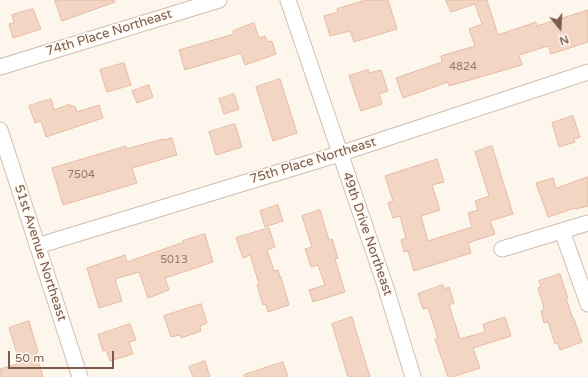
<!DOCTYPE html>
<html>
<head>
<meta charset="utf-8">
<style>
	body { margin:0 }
	#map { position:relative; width:588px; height:377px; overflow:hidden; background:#fdf6ec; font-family:"Varela Round",sans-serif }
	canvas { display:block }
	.north { position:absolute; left:540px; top:8px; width:40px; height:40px; -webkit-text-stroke:3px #fffaf3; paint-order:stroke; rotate:162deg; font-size:11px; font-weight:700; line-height:16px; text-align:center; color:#7a5c4d }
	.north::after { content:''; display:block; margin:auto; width:14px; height:18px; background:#7a5c4d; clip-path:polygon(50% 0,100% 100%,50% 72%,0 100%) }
	.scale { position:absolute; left:8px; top:351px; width:106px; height:18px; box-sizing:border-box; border:2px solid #7a5c4d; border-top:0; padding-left:5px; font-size:12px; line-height:14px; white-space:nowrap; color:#7a5c4d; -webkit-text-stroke:3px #fffaf3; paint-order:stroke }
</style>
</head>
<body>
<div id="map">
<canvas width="588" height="377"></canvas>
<div class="north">N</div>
<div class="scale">50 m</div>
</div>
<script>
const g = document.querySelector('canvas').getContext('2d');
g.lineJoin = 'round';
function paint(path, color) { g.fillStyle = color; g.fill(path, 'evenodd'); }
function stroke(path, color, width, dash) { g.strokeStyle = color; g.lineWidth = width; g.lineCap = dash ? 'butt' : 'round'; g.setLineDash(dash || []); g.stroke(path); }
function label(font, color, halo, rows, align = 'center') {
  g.font = font + ' "Varela Round",sans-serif'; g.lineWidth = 3.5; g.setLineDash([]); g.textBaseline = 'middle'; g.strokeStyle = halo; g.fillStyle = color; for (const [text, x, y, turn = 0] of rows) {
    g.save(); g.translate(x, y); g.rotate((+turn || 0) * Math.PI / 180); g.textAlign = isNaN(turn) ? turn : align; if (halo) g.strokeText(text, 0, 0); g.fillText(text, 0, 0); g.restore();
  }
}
const building = new Path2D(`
	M55 0H114L115 2 62 21Z
	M366 0H388L397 29 354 42 350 31 330 36 324 16 338 12 337 9Z
	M446 0H487L498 35 536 22 537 26 588 10V42L551 54 548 46 519 55 522 65 449 86 448 82 403 98 396 78 442 62 441 56 475 46 469 29 482 24 475 4 451 12Z
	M33 9 41 29 13 38 9 24 14 23 12 15Z
	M254 23 259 38 265 36 267 42 272 41 276 54 245 65 241 53 185 70 179 50 234 34 233 31Z
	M124 63 131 85 107 92 100 70Z
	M368 70 369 73 381 70 388 91 379 94 382 104 361 111 349 76Z
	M280 79 297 133 273 141 256 87Z
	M149 85 153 97 137 103 132 91Z
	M234 94 239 109 224 114 219 99Z
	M51 99 54 110 70 104 71 107 75 106 77 112 99 105 103 118 46 137 41 121 35 123 29 106Z
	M573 116 580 137 574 139 575 142 559 147 552 123Z
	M235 124 242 147 216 155 209 132Z
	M172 138 177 155 132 168 137 183 63 205 52 168 126 146V149L163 139V140Z
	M492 146 513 214 490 221 495 234 468 243 471 253 414 271 408 251 404 252 401 240 406 238 400 216 393 218 388 203 393 201 385 176 437 159 444 182 432 185 440 210 421 216 428 241 472 227 468 213 478 210 475 201 489 196 475 152Z
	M588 177V206L576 209 575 208 548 217 536 183 553 178 556 188Z
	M278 205 283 221 265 227 260 211Z
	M320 210 329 240 332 239 338 258 335 259 345 292 313 302 309 290 325 285 318 265 311 267 305 249 312 247 302 216Z
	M269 228 275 247 267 250 274 271 278 270 280 277H281L289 305 268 312 266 304 263 305 257 285 259 284 250 255 243 258 236 238Z
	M205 234 213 262 165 278 169 290 148 298 139 272 115 279 122 301 99 308 87 268 125 255 127 262 184 242 183 241Z
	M560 274 568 298H566L573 319H574L582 342 560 350 558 343 555 344 548 322 544 323 541 311 544 310 543 304 538 288 541 287 539 281Z
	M443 285 445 289 449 287 454 303 449 305 460 339 485 332 483 324 505 317 511 336 473 348 480 368 452 377H448L435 339 438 338 428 308 423 309 418 294Z
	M201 304 207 323 200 326 201 331 181 338 180 335 171 337 164 316Z
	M352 317 370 377H348L332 324Z
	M29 321 38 352 36 353 43 377H0V369L17 364 15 358 18 357 9 328Z
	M130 324 136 340 129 342 133 354 110 361 106 350 103 351 98 335Z
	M205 361 210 377H193L189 367Z
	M283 362 288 377H245L244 375Z`);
paint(building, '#f3d5c3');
stroke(building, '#e6bba3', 1);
const minor = new Path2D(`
	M288 0 385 285 413 377
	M0 67 219 0
	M0 130 80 377
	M562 231 588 304
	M37 246 339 154 588 72
	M502 249 588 223`);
stroke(minor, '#d1beb0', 17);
stroke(minor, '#fff', 15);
label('11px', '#987a6a', null, [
	["4824",463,67],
	["7504",81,175],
	["5013",174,260]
]);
label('13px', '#7a5c4d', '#fffaf3', [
	["74th Place Northeast",109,33,-17],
	["75th Place Northeast",313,161,-17],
	["49th Drive Northeast",367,234,71],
	["51st Avenue Northeast",40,253,72]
]);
</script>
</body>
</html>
